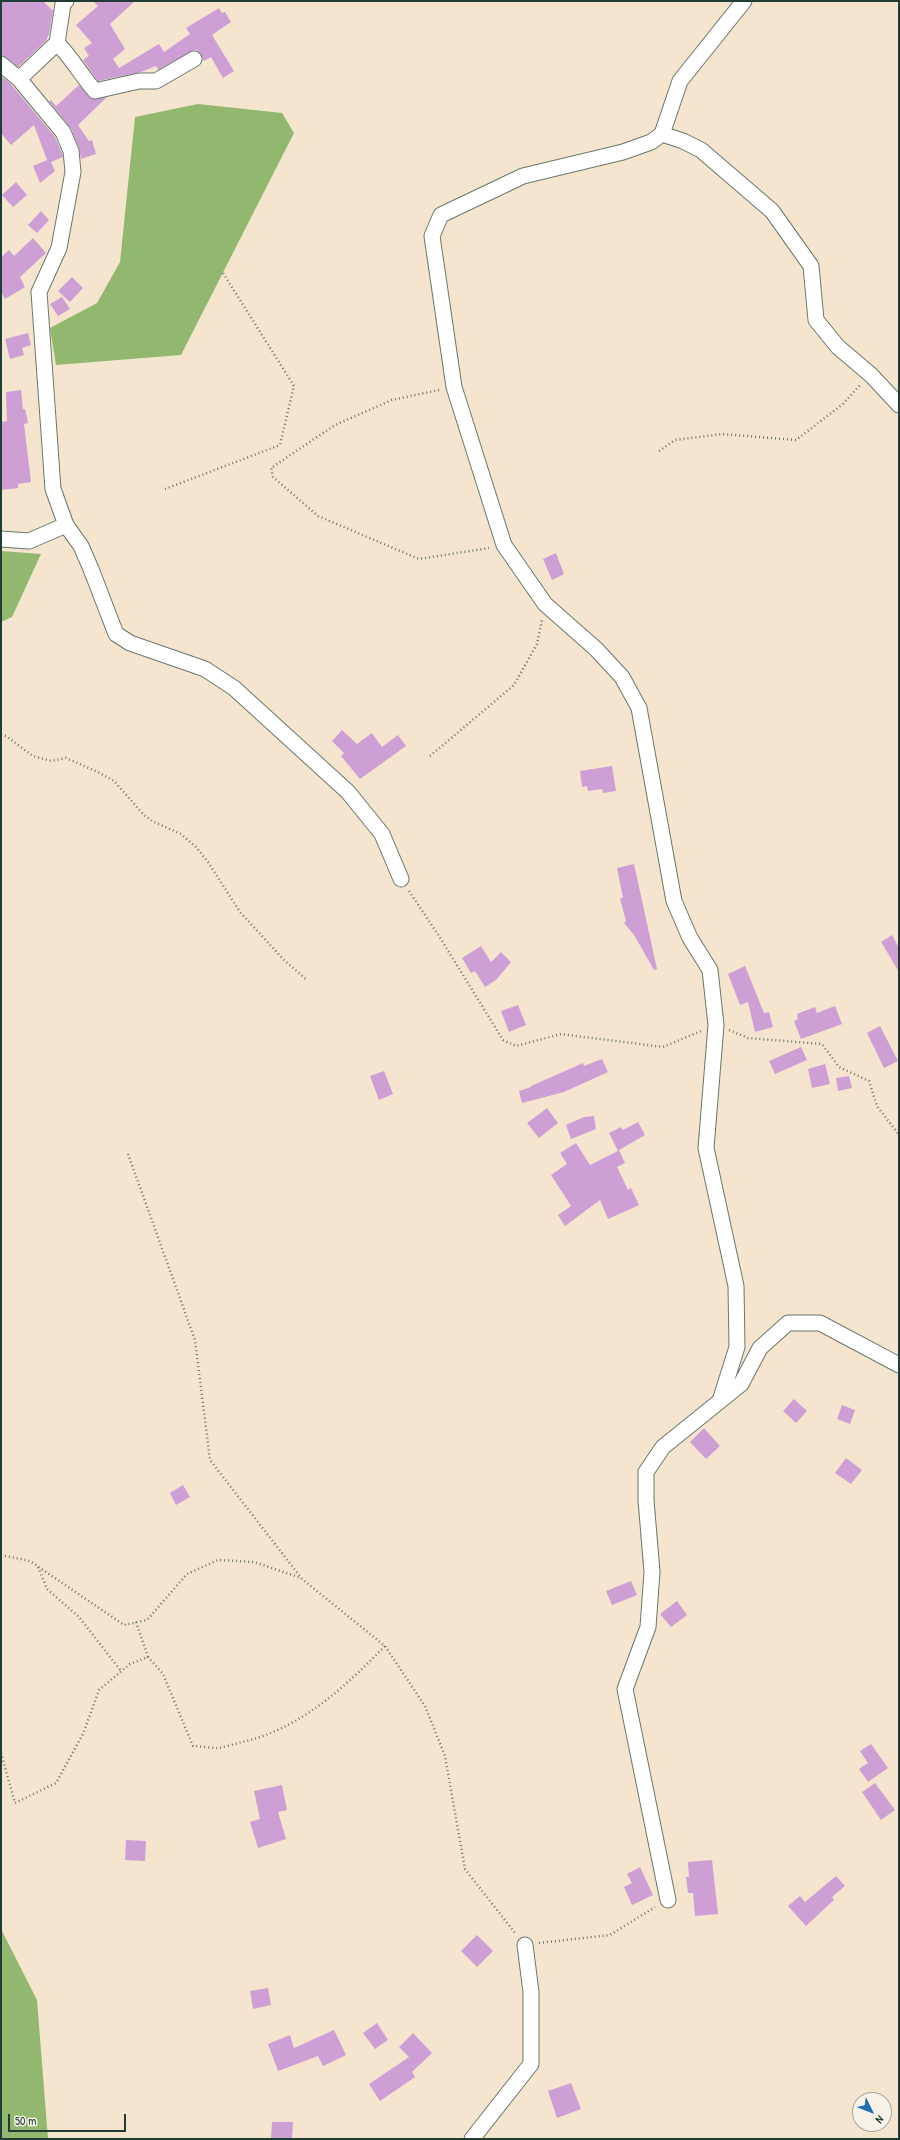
<!DOCTYPE html>
<html>
<head>
<meta charset="utf-8">
<style>
	body { margin:0 }
	#map { position:relative; width:900px; height:2140px; overflow:hidden; background:#f5e5cf; font-family:"Patrick Hand",sans-serif }
	canvas { display:block }
	.frame { position:absolute; inset:0; border:2px solid #1f3d34; pointer-events:none }
	.north { position:absolute; left:852px; top:2092px; width:40px; height:40px; box-sizing:border-box; background:#f7f3e8; border:1px solid #a1aaa0; border-radius:50%; rotate:133deg; font-size:11px; font-weight:700; line-height:16px; text-align:center; color:#1f3d34 }
	.north::after { content:''; display:block; margin:auto; width:14px; height:18px; background:#1f6fb2; clip-path:polygon(50% 0,100% 100%,50% 72%,0 100%) }
	.scale { position:absolute; left:8px; top:2114px; width:118px; height:18px; box-sizing:border-box; border:2px solid #1f3d34; border-top:0; padding-left:5px; font-size:12px; line-height:14px; white-space:nowrap; color:#1f3d34; -webkit-text-stroke:3px #f7f3e8; paint-order:stroke }
</style>
</head>
<body>
<div id="map">
<canvas width="900" height="2140"></canvas>
<div class="frame"></div>
<div class="north">N</div>
<div class="scale">50 m</div>
</div>
<script>
const g = document.querySelector('canvas').getContext('2d');
g.lineJoin = 'round';
function paint(path, color) { g.fillStyle = color; g.fill(path, 'evenodd'); }
function stroke(path, color, width, dash) { g.strokeStyle = color; g.lineWidth = width; g.lineCap = dash ? 'butt' : 'round'; g.setLineDash(dash || []); g.stroke(path); }
paint(new Path2D(`
	M198 104 282 113 294 133 181 355 56 365 50 328 97 303 120 262 135 117Z
	M1 551 41 554 12 617 1 622Z
	M1 1929 37 2000 48 2139H1Z`), '#91b86e');
paint(new Path2D(`
	M1 1H43L53 11 49 34 46 41 18 67 1 54Z
	M93 1H135L110 24 125 49 113 59 119 68 159 44 164 52 190 34 186 28 219 8 222 13 225 12 231 22 212 35 234 71 223 78 211 57 204 61 197 50H194L158 70 156 66 141 72 98 81 83 60 89 56 84 48 92 43 76 25 98 6Z
	M1 76 10 83 55 137 62 153 63 157 51 162 55 171 40 183 33 166 47 160 34 125 11 145 1 133Z
	M79 85 92 99 107 97 78 125 89 141 92 140 96 154 81 159 79 148 71 128 49 101 51 100 56 106Z
	M16 182 27 195 13 207 2 195Z
	M41 211 49 220 37 233 28 225Z
	M33 238 46 253 20 277 25 287 5 299 1 292V257L9 250 14 256Z
	M72 277 83 288 70 302 58 291Z
	M62 297 70 309 58 316 50 304Z
	M28 333 31 345 22 348 24 355 10 359 5 339Z
	M21 390 23 409H25L28 423 24 424 31 482 18 484V488L1 490V422L7 421 6 392Z
	M556 553 564 574 552 580 543 559Z
	M342 730 357 744 372 733 382 747 398 735 406 746 360 779 341 756 344 753 332 741Z
	M612 766 616 791 603 793 602 789 588 791 587 786 582 787 580 771Z
	M634 864 657 969 654 970 634 935 624 923 626 921 620 898H623L617 868Z
	M892 935 899 948V972L881 942Z
	M481 946 491 962 501 952 511 962 496 980 485 987 475 971 471 973 462 958Z
	M745 966 764 1013 769 1012 773 1027 755 1032 748 1002 740 1005 728 974Z
	M518 1005 526 1025 509 1032 501 1011Z
	M835 1006 842 1024 801 1039 794 1021 798 1019 797 1014 815 1007 817 1013Z
	M880 1026 898 1061 884 1068 867 1033Z
	M801 1047 807 1060 775 1074 769 1061Z
	M602 1059 608 1072 564 1092 522 1103 519 1091 531 1087V1086L583 1063 584 1066Z
	M825 1064 830 1084 812 1088 808 1069Z
	M384 1071 393 1094 379 1100 370 1076Z
	M849 1076 852 1088 838 1091 836 1078Z
	M547 1108 558 1123 539 1138 527 1123Z
	M594 1116 596 1129 571 1139 566 1125 584 1117Z
	M638 1122 645 1135 619 1150 625 1163 617 1167 628 1190 631 1188 639 1205 608 1219 600 1200 565 1226 558 1215 571 1206 551 1175 567 1164 560 1153 576 1143 590 1165 618 1151 609 1133 621 1127 623 1130Z
	M794 1399 807 1411 796 1423 783 1411Z
	M842 1405 855 1410 850 1424 837 1419Z
	M704 1428 720 1446 706 1459 690 1442Z
	M846 1458 862 1470 851 1484 835 1473Z
	M183 1485 190 1497 176 1505 170 1493Z
	M631 1581 637 1595 612 1605 606 1591Z
	M677 1601 687 1615 671 1627 660 1614Z
	M871 1744 888 1768 868 1782 859 1769 868 1763 860 1751Z
	M875 1783 895 1810 881 1820 862 1792Z
	M282 1785 287 1810 278 1812 286 1839 258 1848 250 1822 260 1819 254 1791Z
	M126 1840 146 1841 145 1861 125 1860Z
	M712 1860 718 1914 695 1916 693 1893H688L686 1877H689L688 1862Z
	M640 1867 653 1895 632 1905 624 1887 632 1883 627 1874Z
	M836 1876 845 1886 832 1897 834 1900 806 1926 788 1906 800 1896 805 1902Z
	M477 1935 493 1951 477 1967 461 1951Z
	M268 1988 271 2005 253 2009 250 1991Z
	M377 2023 388 2040 375 2049 363 2033Z
	M334 2030 346 2055 323 2066 318 2056 278 2071 268 2044 290 2035 294 2048Z
	M413 2033 432 2053 412 2072 415 2077 380 2101 369 2084 409 2057 399 2047Z
	M571 2083 581 2109 557 2118 548 2091Z
	M272 2122H293L292 2139H271Z`), '#ce9fd5');
const minor = new Path2D(`
	M66 1 63 4 57 43 19 79 63 132 71 151 73 172 59 248 39 292 53 489 66 525 81 546 91 569 116 634 130 643 205 669 234 688 348 792 382 834 401 879
	M57 43C72 58 81 75 95 91L139 81H156L194 59
	M1 64 19 79
	M662 134 683 141 701 150 772 211 811 266 816 320 838 347 871 375 899 405
	M1 539 29 541 66 525
	M720 1401 741 1384 760 1348 788 1323H820L899 1365
	M668 1900 625 1689 648 1627 652 1572 646 1500V1472L663 1447 720 1401 737 1347 736 1286 706 1148 716 1025 710 970 690 938 674 901 639 708 622 677 596 649 545 604 504 545 454 387 432 236 441 215 523 176 623 152 651 142 662 134 680 81 744 1
	M472 2139 531 2064V1992L525 1945`);
stroke(minor, '#6a786a', 17);
stroke(new Path2D(`
	M439 390 392 400 335 425 271 468 273 477 318 516 419 559 489 548
	M659 451 675 440 722 434 796 440 843 404 860 385
	M165 489 280 445 294 386 223 273
	M1 735 6 736 33 756 51 761 66 758 100 773 114 781 144 815 152 821 181 834 196 847 208 862 240 912 284 960 307 980
	M430 756 514 685 537 644 542 620
	M409 891 439 936 503 1040 516 1046 561 1034 663 1047 701 1031
	M729 1030 748 1038 822 1044 839 1067 869 1081 877 1106 899 1135
	M128 1154 195 1340 210 1460 302 1579 385 1646 425 1706 445 1756 465 1869 515 1933
	M1 1555 30 1561 124 1625 147 1620 187 1574 218 1560 254 1562 301 1578
	M38 1567 47 1589 79 1617 121 1671
	M136 1622 148 1657
	M1 1753 15 1803 56 1783 83 1734 99 1690 130 1664 148 1657 163 1674 193 1746C201 1746 210 1748 218 1748 225 1747 234 1744 242 1742 300 1729 344 1688 385 1646
	M539 1943 610 1935 655 1907`), '#6a786a', 2.5, [1, 3]);
stroke(minor, '#fff', 15);
</script>
</body>
</html>
